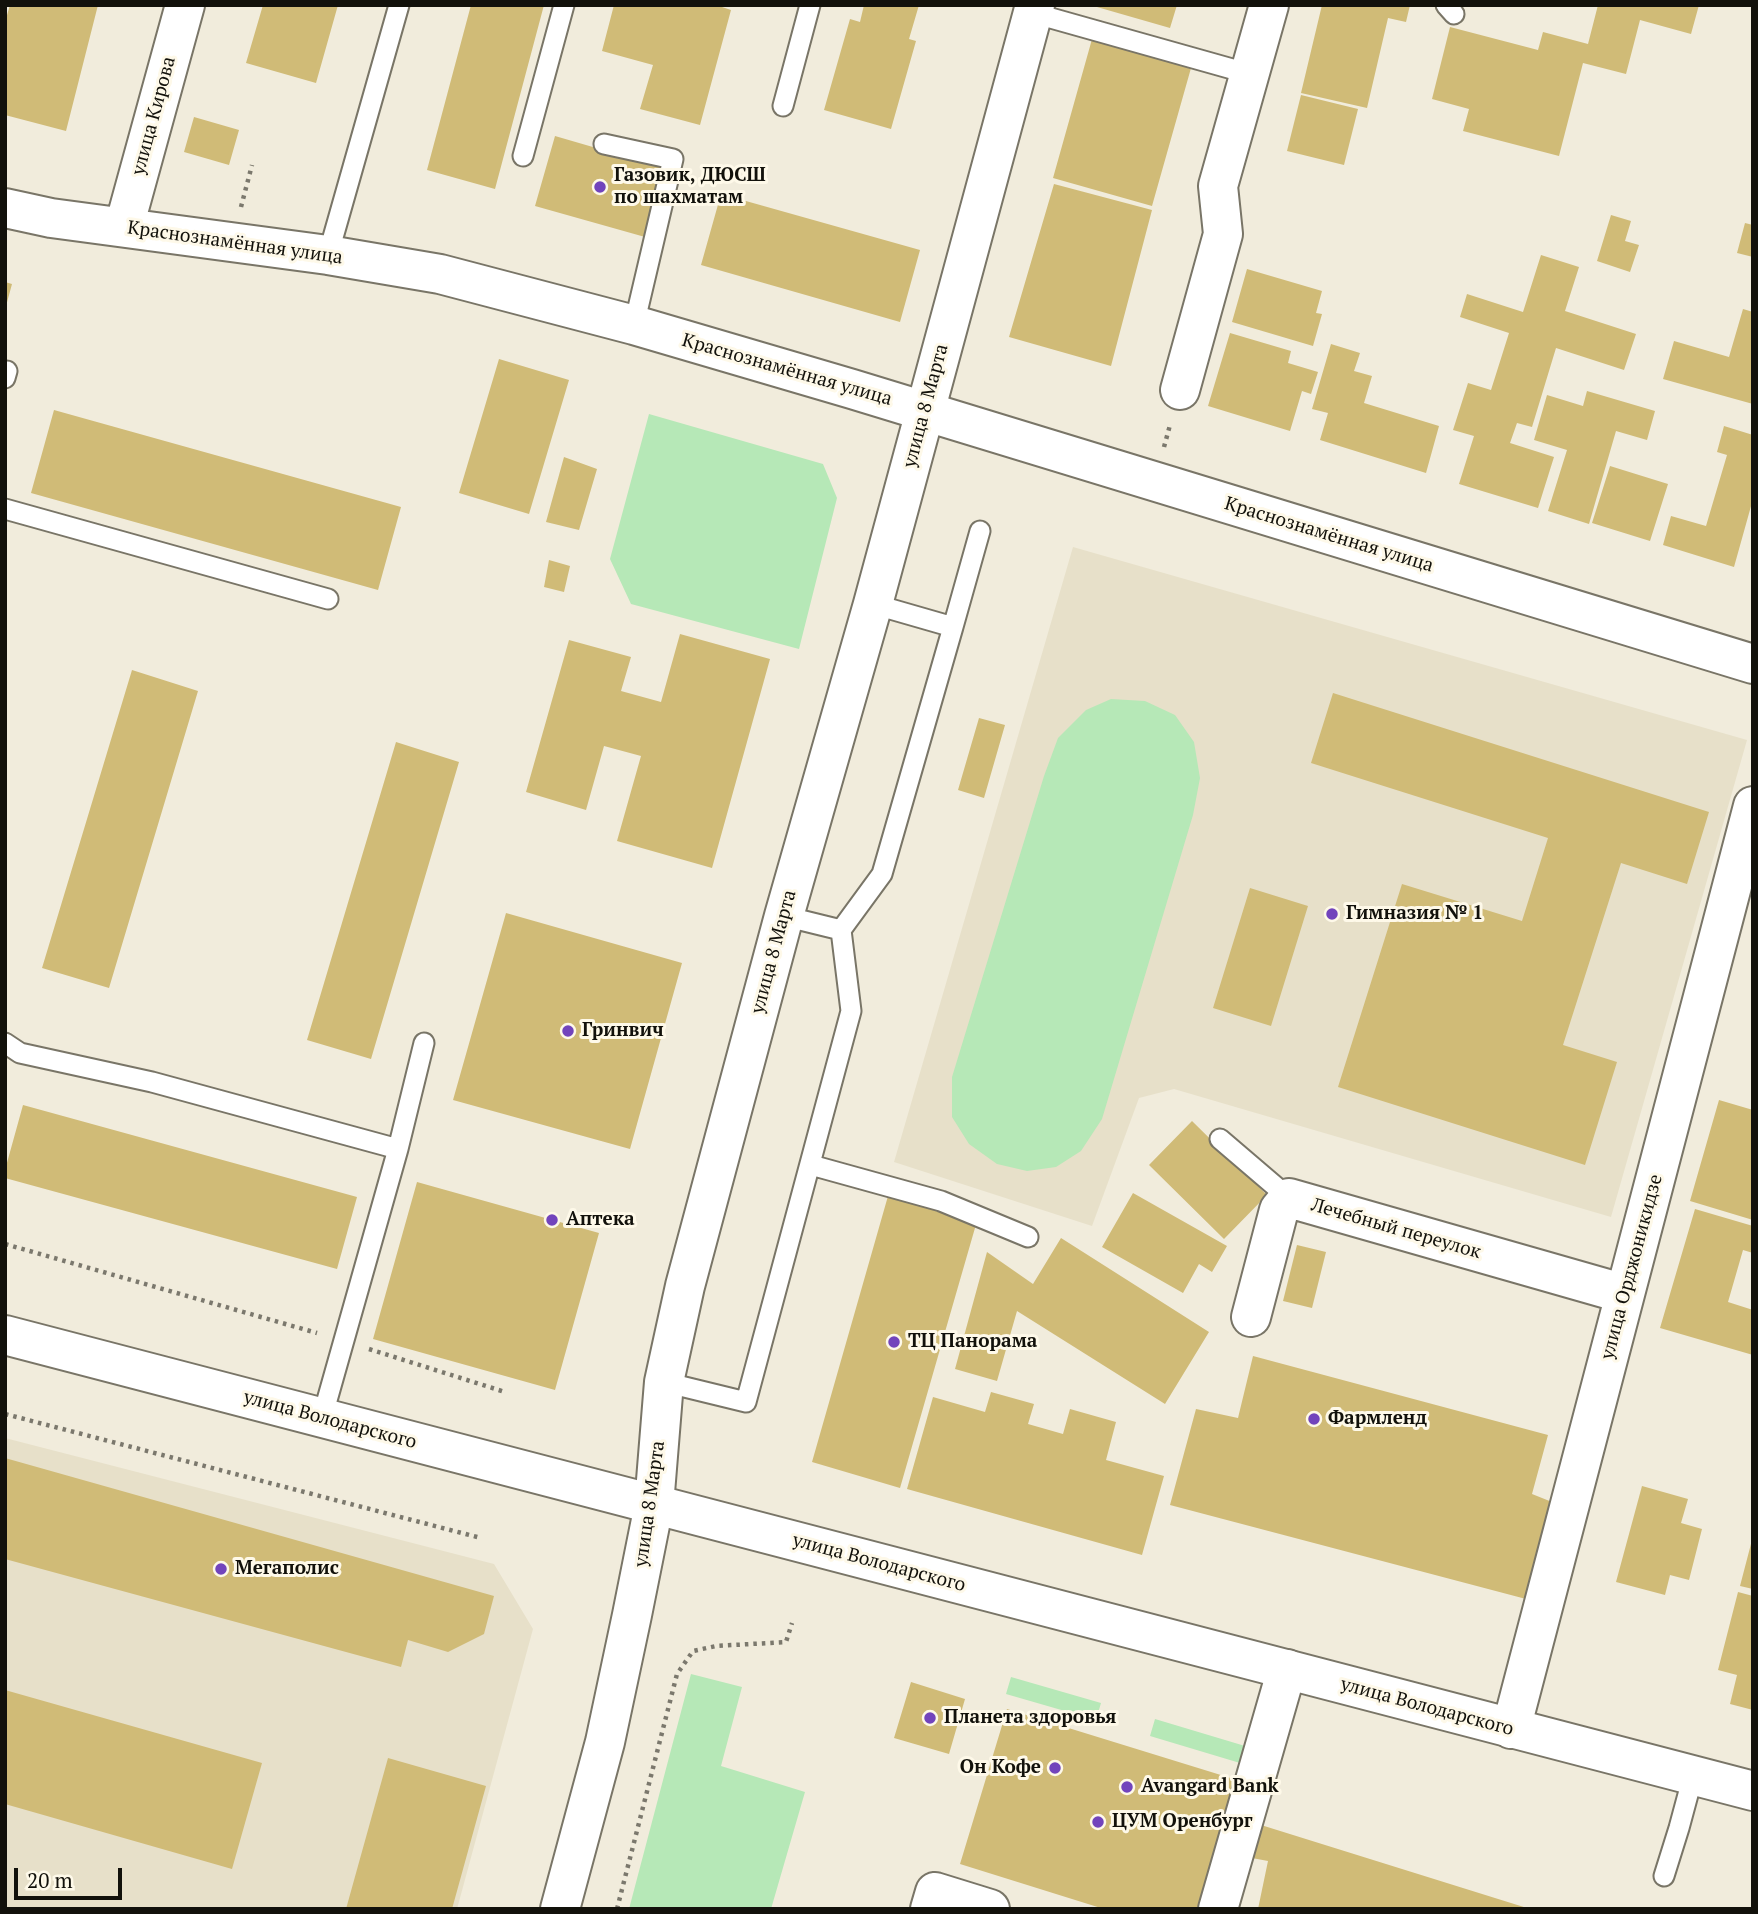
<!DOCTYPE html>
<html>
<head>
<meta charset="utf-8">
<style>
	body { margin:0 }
	#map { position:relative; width:1758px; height:1914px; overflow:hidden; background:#f1ecdc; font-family:"PT Serif",serif }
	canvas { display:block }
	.frame { position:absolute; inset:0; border:7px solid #12110b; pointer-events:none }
	.scale { position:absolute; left:14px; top:1868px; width:108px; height:32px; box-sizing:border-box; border:4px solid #12110b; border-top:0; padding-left:9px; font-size:21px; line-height:24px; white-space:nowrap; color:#12110b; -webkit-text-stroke:5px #fef9e9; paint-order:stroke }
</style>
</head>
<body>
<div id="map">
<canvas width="1758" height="1914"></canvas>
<div class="frame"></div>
<div class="scale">20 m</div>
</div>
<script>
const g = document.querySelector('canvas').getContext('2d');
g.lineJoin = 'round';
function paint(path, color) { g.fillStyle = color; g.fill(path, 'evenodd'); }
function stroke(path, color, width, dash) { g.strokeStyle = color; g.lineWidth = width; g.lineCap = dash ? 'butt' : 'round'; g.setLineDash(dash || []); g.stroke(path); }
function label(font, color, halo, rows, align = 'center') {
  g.font = font + ' "PT Serif",serif'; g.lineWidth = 6; g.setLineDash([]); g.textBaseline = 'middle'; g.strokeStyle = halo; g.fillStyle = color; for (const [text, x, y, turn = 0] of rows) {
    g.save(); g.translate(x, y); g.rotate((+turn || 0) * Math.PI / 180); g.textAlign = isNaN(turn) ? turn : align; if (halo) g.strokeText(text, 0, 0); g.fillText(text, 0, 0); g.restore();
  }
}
paint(new Path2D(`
	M1073 547 1747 740 1611 1217 1174 1089 1139 1098 1092 1226 894 1162Z
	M5 1438 494 1564 533 1629 457 1909H5Z`), '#e7e0c9');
paint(new Path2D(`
	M649 414 823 464 837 498 799 649 631 604 610 559Z
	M1111 699 1145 701 1175 715 1194 742 1200 778 1193 815 1102 1119 1081 1151 1056 1167 1027 1171 997 1164 969 1144 952 1117V1077L1044 776 1058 738 1086 710Z
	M691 1674 742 1687 721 1766 805 1792 771 1909H629Z
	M1011 1677 1101 1703 1096 1720 1006 1694Z
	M1155 1719 1245 1746 1240 1763 1150 1736Z`), '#b6e8b7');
paint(new Path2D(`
	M10 5H98L66 131 5 115V22Z
	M263 5H338L316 83 246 63Z
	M471 5H544L495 189 427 170Z
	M614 5H716L731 10 700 125 640 109 653 65 602 51Z
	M864 5H919L909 39 916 41 891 129 824 110 850 19 860 22Z
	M1090 5H1177L1170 28Z
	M1322 5H1410L1406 22 1388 18 1367 108 1301 93Z
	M1598 5H1699L1691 34 1640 20 1626 74 1583 63 1559 156 1463 131 1469 109 1432 99 1450 27 1538 50 1543 32 1588 44Z
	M1094 32 1193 61 1152 206 1053 178Z
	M1301 95 1358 109 1344 165 1287 151Z
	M194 117 239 130 229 165 184 152Z
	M555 136 665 168 645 237 535 206Z
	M1054 184 1152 210 1111 366 1009 337Z
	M721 194 920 250 900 322 701 265Z
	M1611 215 1631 221 1625 241 1639 245 1630 272 1597 261Z
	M1745 223 1753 225V257L1737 253Z
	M1541 255 1579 267 1565 311 1636 334 1624 370 1556 348 1532 427 1517 423 1510 443 1554 457 1538 508 1459 484 1474 436 1453 430 1468 383 1491 390 1509 333 1460 317 1467 294 1523 312Z
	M1247 269 1322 291 1316 313 1322 314 1313 346 1232 322Z
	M5 282 12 284 6 306H5Z
	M1743 309 1753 312V404L1663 379 1674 341 1729 357Z
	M1230 333 1291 351 1288 363 1318 372 1311 394 1302 391 1290 431 1208 406Z
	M1331 344 1360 353 1354 371 1372 376 1364 403 1439 426 1426 473 1320 440 1328 413 1312 409Z
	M499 359 569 380 529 514 459 493Z
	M1587 391 1655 411 1647 440 1616 431 1589 524 1548 511 1567 450 1534 440 1547 395 1583 406Z
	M54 410 401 507 378 590 31 493Z
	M1724 426 1753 435V499L1734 567 1663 545 1671 516 1706 526 1727 455 1717 452Z
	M564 457 597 469 579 530 546 522Z
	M1610 466 1668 484 1650 541 1592 523Z
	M549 560 570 566 564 592 544 587Z
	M680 634 770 659 712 868 617 841 641 756 604 746 586 810 526 792 569 640 631 657 621 691 661 702Z
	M132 670 198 691 109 988 42 968Z
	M1333 693 1709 812 1687 884 1621 863 1563 1045 1617 1062 1585 1165 1338 1087 1402 884 1522 921 1548 838 1311 763Z
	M979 718 1005 725 984 798 958 790Z
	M396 742 459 762 371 1059 307 1040Z
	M1250 888 1308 906 1271 1026 1213 1008Z
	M506 913 682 963 630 1149 453 1100Z
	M1719 1100 1753 1110V1220L1690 1201Z
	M23 1105 357 1197 337 1269 5 1178V1170Z
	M1192 1121 1267 1195 1224 1239 1149 1165Z
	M417 1182 599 1233 555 1390 373 1339Z
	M1133 1193 1227 1246 1212 1272 1199 1264 1183 1293 1102 1247Z
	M888 1196 977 1221 900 1488 812 1462Z
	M1695 1209 1753 1226V1253L1743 1250 1728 1302 1753 1310V1355L1660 1328Z
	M1061 1238 1209 1332 1165 1404 1017 1311 997 1381 955 1369 987 1252 1033 1284Z
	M1297 1245 1326 1252 1312 1308 1283 1301Z
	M1253 1356 1548 1435 1532 1494 1552 1502 1526 1599 1170 1505 1196 1409 1238 1418Z
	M991 1392 1034 1404 1028 1424 1063 1434 1070 1409 1116 1422 1106 1460 1164 1476 1142 1555 907 1489 933 1397 985 1412Z
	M5 1458 494 1596 484 1634 448 1652 408 1640 401 1667 5 1559Z
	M1642 1486 1688 1499 1681 1523 1702 1529 1689 1580 1670 1575 1665 1595 1616 1582Z
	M1752 1540H1753V1589L1740 1586Z
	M1738 1592 1753 1596V1710L1730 1704 1737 1675 1718 1670Z
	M911 1682 965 1699 949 1754 894 1738Z
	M5 1690 262 1763 232 1869 5 1804Z
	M1007 1709 1237 1780 1197 1909H1104L960 1864Z
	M388 1758 486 1786 452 1909H346Z
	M1261 1825 1527 1908V1909H1258L1268 1861 1252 1858Z`), '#d0bb77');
const service = new Path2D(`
	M1446 5 1454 14
	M1033 13 1250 74
	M783 106 810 5
	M604 144 673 159 634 325
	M523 156 564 5
	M328 255 399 5
	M5 378 7 371
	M5 509 328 599
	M953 627 980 531
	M784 916 841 930
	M5 1043 20 1053 152 1082 398 1149
	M1220 1139 1289 1198
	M811 1165 941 1201 1028 1237
	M664 1382 746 1402 851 1011 841 930 882 874 953 627 873 604
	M322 1418 398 1149 424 1043
	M1664 1876 1679 1828 1693 1776`);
const minor = new Path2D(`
	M1180 390 1223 234 1218 186 1269 5
	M1251 1317 1279 1210 1289 1198 1625 1294
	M1511 1729 1753 806
	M930 1909 935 1892 990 1909
	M1218 1909 1287 1669`);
const secondary = new Path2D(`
	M5 208 51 218 328 255 440 274 634 325 852 389 1753 664
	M124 227 185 5
	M5 1335 1753 1791`);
const primary = new Path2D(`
	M560 1909 605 1742 632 1615 654 1505 664 1382 685 1286 784 916 873 604 1035 5`);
stroke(service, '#797567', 23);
stroke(minor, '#797567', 42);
stroke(secondary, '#797567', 42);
stroke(primary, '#797567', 42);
stroke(new Path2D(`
	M241 207 252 165
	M1164 447 1170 425
	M5 1244 317 1333
	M369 1349 505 1392
	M5 1414 481 1538
	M617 1909 677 1674 693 1651 716 1646 786 1642 792 1623`), '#7b786d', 4.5, [3.5, 5]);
stroke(service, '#fff', 19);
stroke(minor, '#fff', 38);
stroke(secondary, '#fff', 38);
stroke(primary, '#fff', 38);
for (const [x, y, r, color] of [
	[600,187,7,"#7244bc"],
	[1332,914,7,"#7244bc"],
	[568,1031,7,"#7244bc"],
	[552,1220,7,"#7244bc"],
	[894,1342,7,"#7244bc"],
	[1314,1419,7,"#7244bc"],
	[221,1569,7,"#7244bc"],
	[930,1718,7,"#7244bc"],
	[1055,1768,7,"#7244bc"],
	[1127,1787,7,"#7244bc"],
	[1098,1822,7,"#7244bc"]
]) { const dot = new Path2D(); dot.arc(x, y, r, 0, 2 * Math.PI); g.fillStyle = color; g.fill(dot); stroke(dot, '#fef9e9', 2.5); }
label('19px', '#12110b', '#fef9e9', [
	["улица Кирова",154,116,-75],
	["Краснознамённая улица",235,243,8],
	["Краснознамённая улица",787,370,16],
	["улица 8 Марта",926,406,-75],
	["Краснознамённая улица",1329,535,17],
	["улица 8 Марта",774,952,-75],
	["Лечебный переулок",1396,1229,16],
	["улица Орджоникидзе",1632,1267,-75],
	["улица Володарского",330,1420,15],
	["улица 8 Марта",650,1504,-82],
	["улица Володарского",879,1563,15],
	["улица Володарского",1427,1707,15]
]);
label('bold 19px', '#12110b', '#fef9e9', [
	["Газовик, ДЮСШ",614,176],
	["по шахматам",614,198],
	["Гимназия № 1",1346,914],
	["Гринвич",582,1031],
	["Аптека",566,1220],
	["ТЦ Панорама",908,1342],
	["Фармленд",1328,1419],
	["Мегаполис",235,1569],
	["Планета здоровья",944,1718],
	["Он Кофе",1041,1768,"right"],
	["Avangard Bank",1141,1787],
	["ЦУМ Оренбург",1112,1822]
], 'left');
</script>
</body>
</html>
